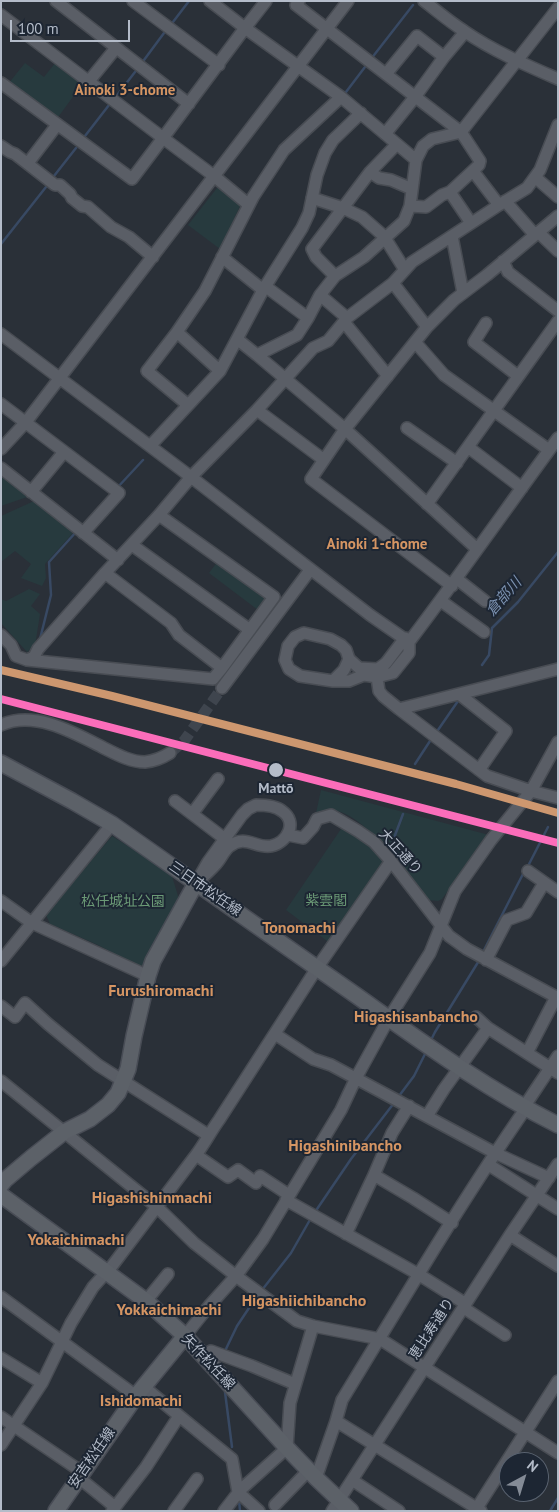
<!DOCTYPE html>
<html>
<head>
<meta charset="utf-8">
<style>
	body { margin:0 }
	#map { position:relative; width:559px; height:1512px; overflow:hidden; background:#2a3038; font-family:"PT Sans",sans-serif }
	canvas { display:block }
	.frame { position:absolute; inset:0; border:2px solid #b4bcc9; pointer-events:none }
	.north { position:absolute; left:499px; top:1452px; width:50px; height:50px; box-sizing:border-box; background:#1d2633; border:1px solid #59626f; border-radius:50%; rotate:39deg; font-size:14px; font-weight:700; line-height:20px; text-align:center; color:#b4bcc9 }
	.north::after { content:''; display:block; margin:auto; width:18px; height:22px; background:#848b96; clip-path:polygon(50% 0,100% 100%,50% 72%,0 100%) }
	.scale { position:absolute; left:10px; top:20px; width:120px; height:22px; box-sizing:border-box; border:2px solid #b4bcc9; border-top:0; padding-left:6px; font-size:15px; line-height:18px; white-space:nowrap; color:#b4bcc9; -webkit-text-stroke:4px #1d2633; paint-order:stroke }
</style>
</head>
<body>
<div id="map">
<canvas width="559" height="1512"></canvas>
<div class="frame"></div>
<div class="north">N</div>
<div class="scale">100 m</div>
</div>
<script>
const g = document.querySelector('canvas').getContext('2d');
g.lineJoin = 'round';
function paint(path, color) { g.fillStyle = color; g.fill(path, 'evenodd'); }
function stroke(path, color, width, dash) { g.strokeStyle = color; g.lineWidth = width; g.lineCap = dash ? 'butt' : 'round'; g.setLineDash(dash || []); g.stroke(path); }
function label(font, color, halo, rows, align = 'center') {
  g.font = font + ' "PT Sans","Noto Sans JP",sans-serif'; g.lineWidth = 4; g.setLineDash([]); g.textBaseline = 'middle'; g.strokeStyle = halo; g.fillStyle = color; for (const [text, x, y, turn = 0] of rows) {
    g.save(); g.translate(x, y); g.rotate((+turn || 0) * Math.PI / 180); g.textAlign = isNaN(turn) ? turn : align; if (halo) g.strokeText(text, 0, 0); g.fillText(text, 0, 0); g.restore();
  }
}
paint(new Path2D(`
	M56 62 83 83 56 120 8 84 25 63 44 77Z
	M222 187 240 201V206L220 249 188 225 217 188Z
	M1 472 30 496 1 506Z
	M34 501 73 533 45 564 46 578 42 586 21 578 31 564 15 551 1 562V516Z
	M218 561 268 597 258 610 209 573Z
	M29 589 40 594 31 606 40 614 35 646 27 652 1 623V599L6 601Z
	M321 790 489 835 442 899 438 901 428 900C410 876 360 806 327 810 323 810 319 812 316 813Z
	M343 826 376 848 387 862 331 944 286 910Z
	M112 836 171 873 179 899 144 966 129 964 113 953 98 945 50 924 46 915Z`), '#273a3e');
stroke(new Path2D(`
	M173 22 189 1
	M371 59 413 5
	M144 60 164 33
	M346 92 368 63
	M118 94 135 72
	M85 136 109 105
	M54 176 76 148
	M1 244 46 187
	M117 488 143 460
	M40 639 51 595 49 562 76 532
	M482 665 489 655 492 628 518 602 558 552
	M438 730 458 701
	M415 764 430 741
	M391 846 403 814
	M527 868 548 827
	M482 954 524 872
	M430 1042 435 1032 480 959
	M399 1096 414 1076 426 1052
	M315 1212 351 1159 394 1103
	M262 1290 291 1253 311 1218
	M225 1351 237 1326 257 1296
	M225 1392 232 1447
	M239 1500 240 1511
	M550 1511 558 1498`), '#384963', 2.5);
stroke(new Path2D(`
	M170 753 184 741 222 688`), '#3f454e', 11, [11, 5.5]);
const minor = new Path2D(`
	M56 1 189 104
	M133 1 219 65
	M210 1 245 28 266 1
	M299 1 296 5 461 132 480 161 479 165 450 192 442 195 426 207 410 206
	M424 1C437 11 450 22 464 31 493 51 526 65 558 79
	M1 15 163 138 132 179 1 83
	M444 57 465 32
	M89 81 116 48
	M385 134 415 97 444 57 417 36 386 74
	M1 146 10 152 15 154 55 185H60L70 194 72 198 82 206 88 207 111 227 129 237 153 257
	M28 163 57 125
	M473 171 499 205
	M370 172 379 178 391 180 412 189
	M535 177 558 197
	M450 192 471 223
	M312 198 343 208 362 217 386 238
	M505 201 535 235
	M249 205 214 176 163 138 245 28 341 97 416 160
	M538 232 558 251
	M452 236 463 293
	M385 238 405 270
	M222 257 263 290
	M503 261 508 272 558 311
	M335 276 316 257 312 249 370 172 397 144
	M393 283 427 327
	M265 286 308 318
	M320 295 347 318
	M344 322 388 376
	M486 323 474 342 518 376
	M177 332 147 371 188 405
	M1 334 191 477 370 615 409 642
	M237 339 263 290 302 228 309 213 317 175 325 153 333 140 361 113
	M415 342 444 375 549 450
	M257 355 237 339 220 371 177 332 205 291 253 197 284 150 341 97
	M1 404 119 493 83 533
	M257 410 324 460
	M407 428 457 463
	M150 446 220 371
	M468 447 522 488
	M1 449 26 422 348 1
	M1 468 118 560
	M31 492 64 452
	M427 504 558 321
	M159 515 274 597 222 668
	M132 545 250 630
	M477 549 345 429 257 355 297 335 308 318 320 295 335 276 364 257 404 221 410 206 416 160 423 146 432 139 461 132 558 8
	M457 579 485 601
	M452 586 311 479 345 429 427 327 454 300 487 275 558 216
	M441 601 484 632
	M1 635 11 645 16 656 27 660 213 679 222 668 179 635 171 623 105 573
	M405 638 386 663 378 669 359 668 349 659 346 650 341 645 330 639 304 633 295 637 288 646 285 660 289 669 300 676 333 681H349L364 675 377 677 393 673 409 653V642C460 575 508 506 558 438
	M27 660 34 657 38 649 105 573 159 515 191 477 257 410 313 348 328 341 347 318 393 283 412 262 499 205 527 188 540 170 558 125
	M333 681 344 670 349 659
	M222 688 310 570
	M459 694 506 731 479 770
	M399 709 558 669
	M1 725C34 710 73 732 102 747 116 754 130 762 145 762 155 761 162 758 170 753
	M558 742 531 791 558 798
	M175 801 225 839
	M256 805C264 805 276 806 282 811 298 822 288 842 271 846 257 849 245 834 230 846 224 850 221 859 216 864 210 871 203 877 196 883L208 862 242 815 248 809Z
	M192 814 218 779
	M288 835 303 838 313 827 317 819 331 815 358 831 374 842 391 861 449 936 467 949 558 998
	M528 871 558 892
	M1 901 32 923 148 976
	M486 960 507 920 526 913 544 883
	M1 961 112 824
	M1 1006 15 1017 25 1003 48 1024 98 1065 208 1135
	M476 1017 488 1028 558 1073
	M275 1034 313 1059 331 1065 495 1153 549 1178
	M527 1053 556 997
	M1 1081 157 1207 194 1243 236 1276 297 1321 313 1326 380 1339 558 1453
	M524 1107 558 1056
	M427 1116 444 1089 488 1028
	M196 1155 228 1177 238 1170 256 1183 260 1176 289 1195
	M489 1165 558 1209
	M374 1175 413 1198 452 1223
	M286 1200 418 1274 466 1304
	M346 1234 374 1175 392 1133 409 1106
	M510 1235 558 1266
	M1 1297 136 1396
	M146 1301 168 1274
	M464 1308 505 1335
	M185 1336 209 1306 236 1276 263 1239 341 1110 356 1078 389 1018 430 953 455 891 491 840 531 791 487 776 399 709 383 696 379 691 377 677 378 669
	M204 1356 211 1351 252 1366 295 1384
	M1 1358 42 1383
	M144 1387 232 1459 238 1492 259 1511
	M1 1417 82 1472
	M336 1421 481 1511
	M1 1445 42 1383 71 1323 93 1287 112 1266 196 1155C205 1143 211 1131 219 1120L317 968 391 861
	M78 1477 115 1507
	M316 1478 336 1421 342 1400C402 1302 460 1203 526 1108
	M352 1480 399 1511
	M275 1505 309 1470
	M112 1511 146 1467 179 1416
	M174 1511 197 1479
	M224 1511 238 1493V1492L287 1448 290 1403 313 1326
	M332 1511 510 1235 558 1164
	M475 1511 558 1381`);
const major = new Path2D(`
	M1 763 72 801 112 824C193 881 275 939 357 996 422 1042 486 1089 558 1125
	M1 1185 5 1180 31 1158 64 1132 90 1119 108 1105 118 1093 128 1069 134 1036 148 976 153 961 196 883
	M1 1195 146 1301 185 1336 287 1448 316 1478 351 1511
	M56 1511 136 1396 185 1336`);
stroke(minor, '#484c53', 14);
stroke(major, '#484c55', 18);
stroke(minor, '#5a5e66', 11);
stroke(major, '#5c6168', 15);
stroke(new Path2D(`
	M1 699 558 843`), '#fb6dba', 8);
stroke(new Path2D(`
	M1 670 112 696 456 784 558 813`), '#cd976f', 8);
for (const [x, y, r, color] of [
	[276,770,8,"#b4bcc9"]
]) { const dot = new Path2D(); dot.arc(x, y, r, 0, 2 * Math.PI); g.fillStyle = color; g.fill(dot); stroke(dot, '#1d2633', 2); }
label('bold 14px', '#b4bcc9', '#1d2633', [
	["Mattō",276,789]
]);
label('14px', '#b4bcc9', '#1d2633', [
	["大正通り",400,852,48],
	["三日市松任線",205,889,35],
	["恵比寿通り",432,1329,-57],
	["矢作松任線",208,1362,47],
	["安吉松任線",92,1458,-55]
]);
label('14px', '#6b9a76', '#1d2633', [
	["紫雲閣",326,901],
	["松任城址公園",123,902]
]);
label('bold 15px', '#d59563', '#1d2633', [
	["Ainoki 3-chome",125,91],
	["Ainoki 1-chome",377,545]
]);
label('italic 15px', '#7c92b1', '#1d2633', [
	["倉部川",504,597,-49]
]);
label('bold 16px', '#d59563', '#1d2633', [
	["Tonomachi",299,928],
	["Furushiromachi",161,991],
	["Higashisanbancho",416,1017],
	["Higashinibancho",345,1146],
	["Higashishinmachi",152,1198],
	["Yokaichimachi",76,1240],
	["Higashiichibancho",304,1301],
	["Yokkaichimachi",169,1310],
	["Ishidomachi",141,1401]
]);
</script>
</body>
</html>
